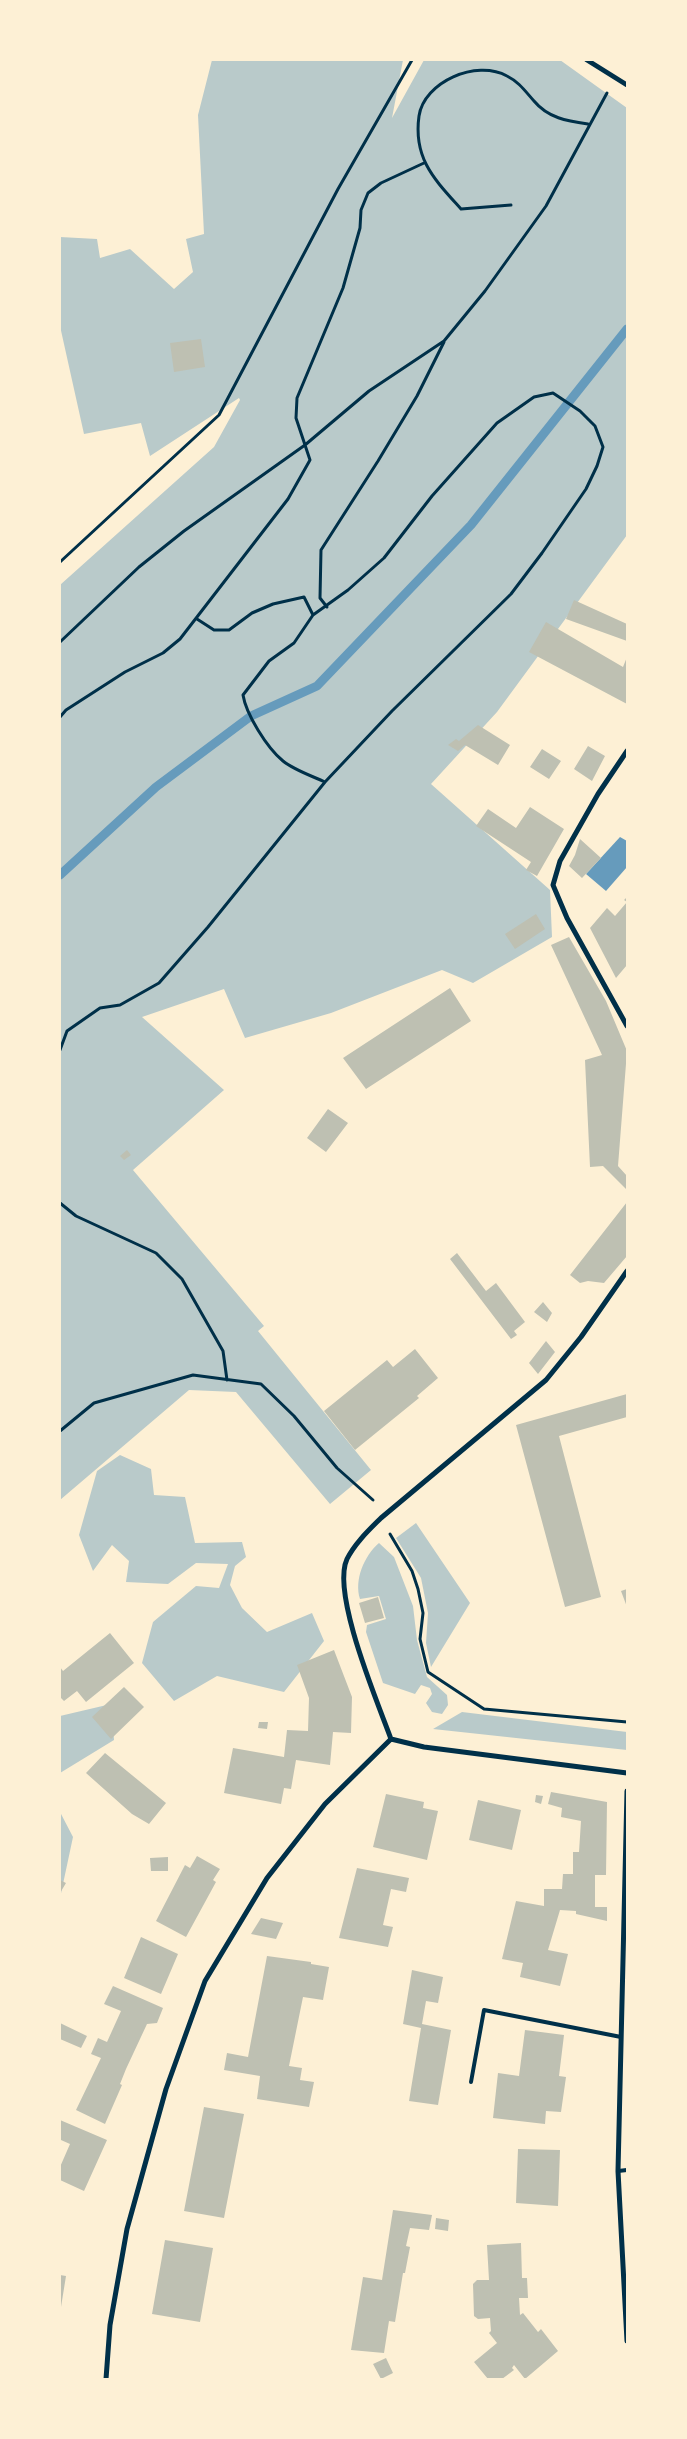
<!DOCTYPE html>
<html>
<head>
<meta charset="utf-8">
<style>
	body { margin:0 }
	#map { position:relative; width:687px; height:2439px; overflow:hidden; background:#fdf0d5; font-family:Barlow,sans-serif }
	canvas { display:block }
	.frame { position:absolute; inset:0; border:61px solid #fdf0d5; pointer-events:none }
</style>
</head>
<body>
<div id="map">
<canvas width="687" height="2439"></canvas>
<div class="frame"></div>
</div>
<script>
const g = document.querySelector('canvas').getContext('2d');
g.lineJoin = 'round';
function paint(path, color) { g.fillStyle = color; g.fill(path, 'evenodd'); }
function stroke(path, color, width, dash) { g.strokeStyle = color; g.lineWidth = width; g.lineCap = dash ? 'butt' : 'round'; g.setLineDash(dash || []); g.stroke(path); }
paint(new Path2D(`
	M212 60H403L392 118 424 60H560L627 108V535L497 712 431 784 550 890 552 937 473 983 442 970 331 1013 245 1038 224 989 142 1017 224 1090 133 1170 264 1326 258 1331 371 1470 330 1504 236 1392 189 1390 60 1500V585L214 447 240 400 239 398 150 456 141 423 84 434 60 326V237L97 239 100 258 130 249 174 289 193 272 186 239 204 234 198 115Z
	M120 1455 151 1469 154 1495 185 1497 195 1543 242 1542 246 1557 235 1566 230 1585 242 1608 267 1632 312 1613 324 1641 284 1692 217 1676 174 1701 142 1663 153 1622 196 1586 219 1588 228 1564 196 1563 168 1584 126 1582 129 1561 112 1545 93 1571 79 1535 97 1471Z
	M416 1523 470 1603 431 1667 426 1643 428 1613 421 1578 396 1538Z
	M379 1543 394 1557 413 1606 417 1640 427 1677 447 1695 448 1705 442 1714 432 1712 426 1703 432 1694 430 1688 421 1685 415 1694 383 1683 366 1632 367 1625 386 1619 379 1596 360 1599C354 1580 364 1556 379 1543Z
	M111 1704 114 1740 60 1773V1716Z
	M462 1712 627 1732V1750L433 1729Z
	M60 1812 73 1837 60 1898Z`), '#b9caca');
paint(new Path2D(`
	M620 837 627 841V867L606 891 586 874Z`), '#669bbc');
stroke(new Path2D(`
	M60 875 156 787 251 716 317 686 471 525 627 329`), '#669bbc', 9);
paint(new Path2D(`
	M201 339 205 367 174 372 170 343Z
	M574 600 627 624V641L566 619Z
	M546 622 623 667 627 657V704L529 652Z
	M478 725 510 745 498 765 465 745 458 751 448 745 456 739 459 741Z
	M588 746 605 756 592 781 574 769Z
	M542 749 561 761 549 779 530 767Z
	M530 807 564 829 537 876 526 870 531 862 476 826 488 809 516 828Z
	M580 839 601 858 582 878 569 866 575 855Z
	M627 897V965L616 978 590 928 607 908 615 916 627 902 624 900Z
	M536 914 545 929 515 949 505 934Z
	M569 937 606 1001 627 1051 618 1166 627 1176V1190L603 1166 590 1167 585 1060 602 1055 551 945Z
	M450 988 471 1021 366 1089 343 1058Z
	M328 1109 348 1123 326 1152 307 1138Z
	M127 1150 131 1155 124 1160 120 1156Z
	M627 1202V1256L604 1283 588 1281 580 1283 570 1275Z
	M457 1253 486 1291 496 1283 525 1322 514 1331 517 1335 511 1339 450 1259Z
	M543 1302 552 1313 547 1322 534 1312Z
	M546 1341 555 1352 538 1374 529 1363Z
	M415 1349 438 1378 417 1396 419 1398 355 1450 324 1411 387 1360 393 1367Z
	M627 1394V1417L559 1436 601 1597 565 1607 516 1425Z
	M627 1589V1607L621 1591Z
	M378 1597 384 1618 365 1623 359 1603Z
	M110 1633 134 1663 86 1702 77 1691 64 1701 60 1697V1667L63 1671Z
	M334 1650 352 1697 351 1733 333 1732 330 1765 296 1760 291 1789 284 1788 281 1804 224 1793 233 1748 284 1757 287 1730 308 1731 309 1698 297 1665Z
	M124 1687 144 1707 111 1739 92 1717Z
	M259 1722H268L267 1729 258 1728Z
	M105 1753 166 1803 149 1824 132 1814 86 1773Z
	M551 1792 607 1802 606 1875H595V1907H607V1921L576 1914V1911L560 1910 548 1950 568 1954 560 1986 520 1977 523 1963 502 1959 516 1901 544 1906V1889H562L563 1874H573V1852H579L581 1821 561 1817 562 1808 548 1804Z
	M386 1794 424 1802 423 1808 438 1811 427 1860 373 1847Z
	M536 1795 543 1796 541 1804 535 1802Z
	M478 1800 521 1810 512 1850 469 1840Z
	M197 1856 220 1869 213 1880 216 1882 186 1937 156 1921 185 1865 190 1868Z
	M168 1857V1871H151L150 1858Z
	M357 1868 409 1878 406 1892 391 1889 383 1925 393 1927 388 1947 339 1938Z
	M60 1880 66 1883 60 1893Z
	M261 1918 283 1923 276 1939 251 1934Z
	M141 1937 178 1954 161 1994 124 1978Z
	M267 1956 311 1962V1964L329 1967 323 2000 303 1997 289 2066 302 2068 300 2080 314 2082 309 2107 257 2099 260 2076 224 2070 227 2053 248 2057Z
	M412 1970 443 1977 438 2003 426 2001 422 2024 451 2030 438 2105 409 2101 421 2028 403 2024Z
	M113 1986 163 2008 157 2023 147 2024 126 2069 120 2084 122 2085 105 2124 76 2110 101 2058 91 2054 98 2038 107 2042 121 2011 104 2004Z
	M60 2023 87 2036 81 2048 60 2039Z
	M525 2030 564 2035 559 2076 566 2077 561 2112 546 2111 545 2124 493 2118 498 2073 519 2076Z
	M204 2107 244 2114 224 2218 184 2211Z
	M60 2120 107 2140 84 2191 60 2180V2167L70 2144 61 2140Z
	M518 2149 560 2150 558 2206 516 2203Z
	M393 2210 432 2215 429 2230 410 2228 406 2246 410 2247 405 2273H403L395 2322 389 2321 384 2353 351 2350 363 2277 382 2280Z
	M436 2218 449 2220 448 2231 435 2229Z
	M165 2240 213 2248 200 2322 152 2314Z
	M521 2243 522 2278H527L528 2298H519L520 2315 523 2313 538 2332 541 2329 558 2351 525 2379 514 2365 512 2368 514 2370 502 2379H488L474 2362 497 2343 489 2333 491 2331 490 2318 478 2319 474 2316 473 2284 477 2280H489L487 2245Z
	M60 2275 66 2276 61 2307H60Z
	M386 2358 393 2373 381 2379 373 2364Z`), '#bec0b2');
stroke(new Path2D(`
	M511 205 461 209C435 180 413 159 419 116 424 82 476 59 507 76 519 82 525 91 534 101 548 118 567 121 588 124
	M60 562 219 415 338 189 412 60
	M327 607 320 598 321 550 378 461 417 396 444 342
	M197 619 214 630H229L252 613 273 604 304 597 313 615 294 643 269 661 243 695C246 714 267 748 283 761 294 770 312 776 325 782
	M60 642 139 567 184 531 305 445 369 391 444 341 485 291 546 206 607 93
	M60 717 66 710 125 672 163 653 180 639 288 499 310 460 296 418 297 398 343 288 360 228 361 210 368 193 381 183 424 163
	M60 1050 67 1031 100 1008 120 1005 159 983 208 927 325 782 392 711 511 594 542 553 586 489 597 466 603 447 595 426 580 411 553 393 534 397 497 423 432 496 384 558 348 590 313 615
	M60 1203 76 1216 156 1253 182 1279 223 1351 227 1380
	M60 1431 94 1403 193 1375 261 1384 294 1416 337 1468 373 1500
	M390 1534 412 1571 418 1589 423 1613 420 1639 428 1672 484 1709 627 1722`), '#003049', 3);
stroke(new Path2D(`
	M471 2082 484 2010 621 2037
	M618 2171 627 2170`), '#003049', 4);
stroke(new Path2D(`
	M587 60 627 85
	M627 751 598 794 560 861 553 885 567 918 627 1026
	M391 1739C378 1703 331 1593 347 1559 355 1543 369 1530 381 1518L546 1380 581 1337 627 1271
	M391 1739 424 1747 627 1773
	M627 1791 618 2171 627 2341
	M106 2379 110 2325 127 2229 166 2089 205 1981 267 1878 325 1804 391 1739`), '#003049', 5);
</script>
</body>
</html>
